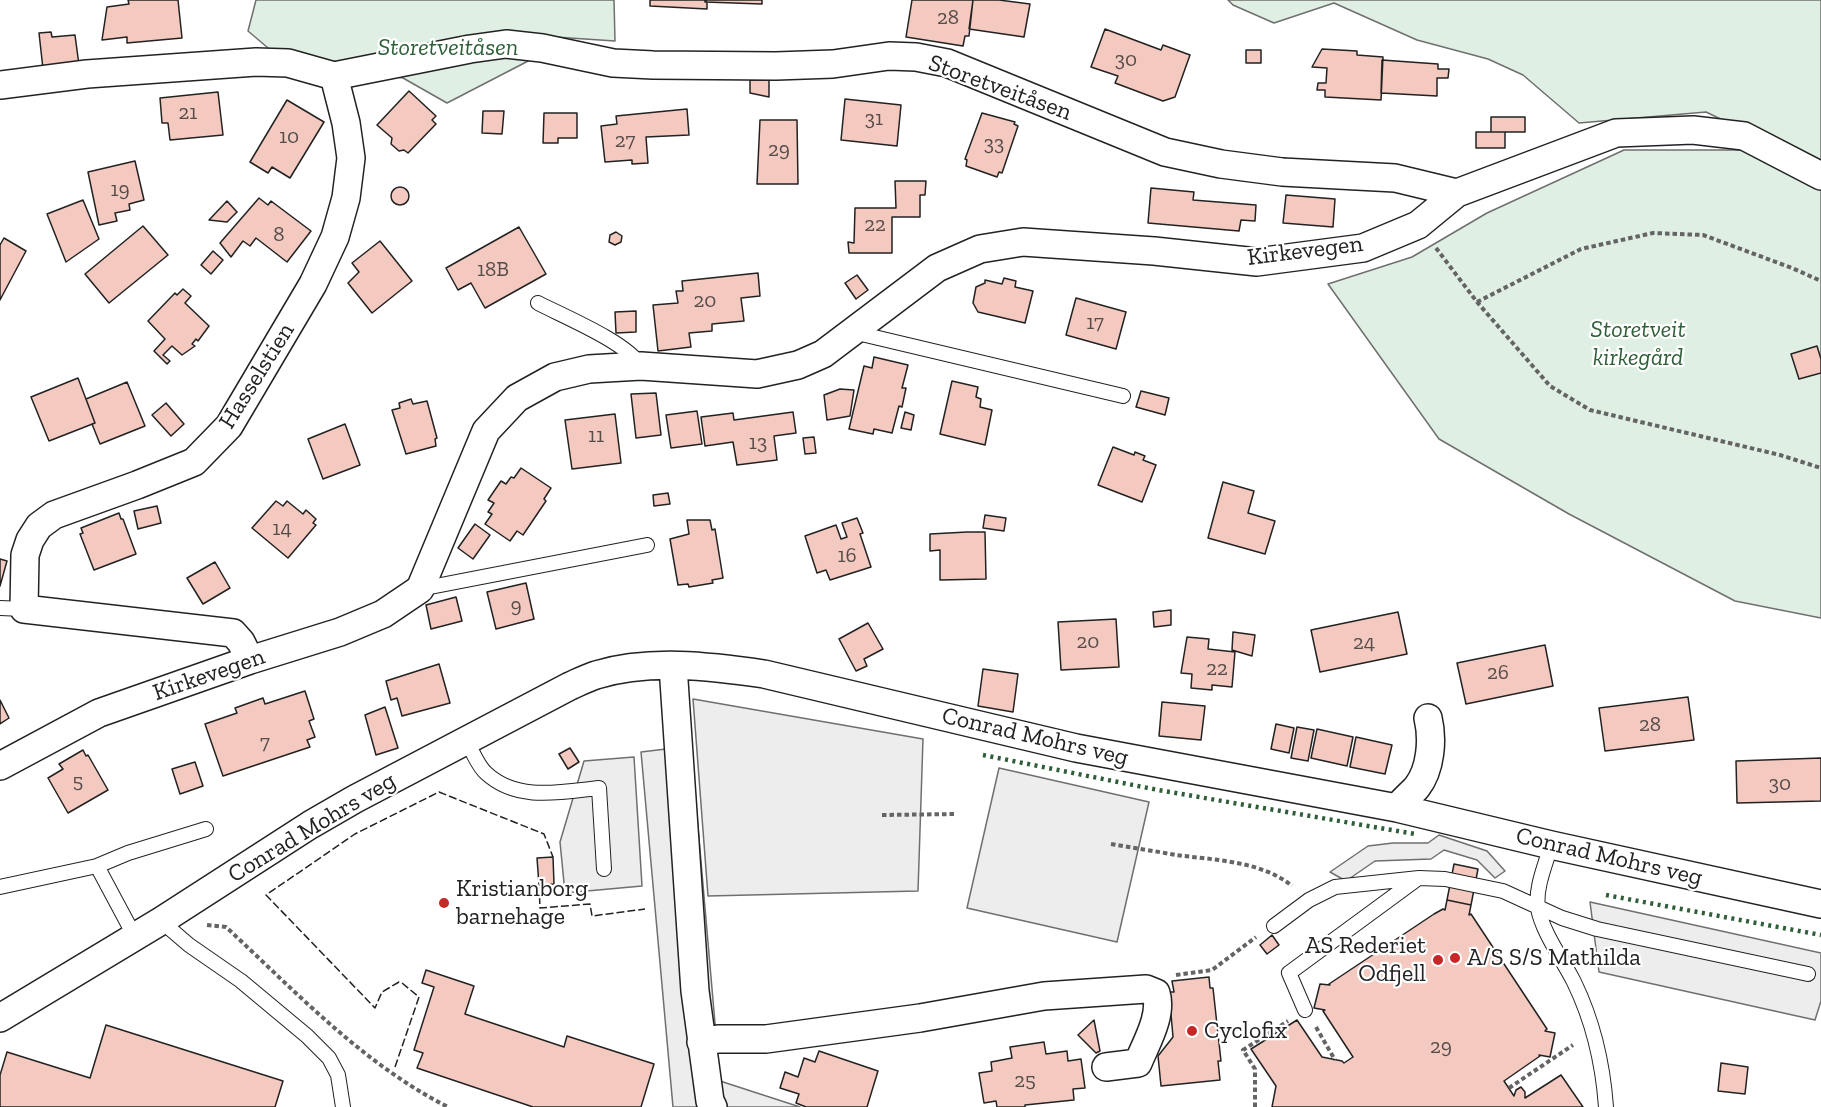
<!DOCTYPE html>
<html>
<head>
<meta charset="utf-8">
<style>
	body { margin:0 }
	canvas { display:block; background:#fff }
</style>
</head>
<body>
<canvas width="1821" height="1107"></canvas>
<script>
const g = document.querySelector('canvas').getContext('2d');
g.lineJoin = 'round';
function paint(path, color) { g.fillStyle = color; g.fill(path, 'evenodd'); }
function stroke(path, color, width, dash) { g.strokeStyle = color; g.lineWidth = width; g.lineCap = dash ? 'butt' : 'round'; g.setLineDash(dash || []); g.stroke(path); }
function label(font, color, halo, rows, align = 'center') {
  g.font = font + ' "Zilla Slab",serif'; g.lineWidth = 4.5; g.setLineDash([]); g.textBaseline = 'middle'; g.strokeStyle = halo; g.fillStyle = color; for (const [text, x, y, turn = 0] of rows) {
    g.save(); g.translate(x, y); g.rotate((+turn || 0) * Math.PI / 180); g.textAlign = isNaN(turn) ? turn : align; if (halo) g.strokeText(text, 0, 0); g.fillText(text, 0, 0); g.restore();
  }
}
const green = new Path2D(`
	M256 0H614L615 41 525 35 534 58 447 103 403 78 281 59 248 31Z
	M1228 0H1821V167L1706 112 1579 123 1523 75 1488 59 1417 40 1334 3 1274 23 1233 5Z
	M1624 150H1744L1821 182V618L1735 601 1569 514 1439 439 1328 284 1412 257 1487 213Z`);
paint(green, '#e0efe3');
stroke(green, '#6f6f6f', 1.5);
const parking = new Path2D(`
	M693 699 923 739 918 891 708 896Z
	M691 746 720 1081 800 1107H673L641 752Z
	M634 757 642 886 565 893 560 842 584 761Z
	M999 768 1149 802 1117 942 967 908Z
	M1439 835 1487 851 1505 871 1495 878 1477 860 1444 850 1431 859 1375 861 1346 881 1330 872 1368 846 1393 843H1428Z
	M1590 902 1821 953V1001L1815 1020 1599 972Z`);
paint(parking, '#ededed');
stroke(parking, '#6f6f6f', 1.5);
const building = new Path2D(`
	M128 0H178L182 38 127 43V37L102 40 107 7 129 4Z
	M650 0H705L707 2V9L650 6Z
	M705 0H762V4L705 2Z
	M912 0H973L969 36H965L963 46 906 37Z
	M973 0H999L1030 4 1024 37 969 29Z
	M1105 29 1161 50 1163 45 1190 55 1175 97 1163 101 1115 83 1118 76 1091 67Z
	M51 32 52 37 75 35 79 65 43 69 39 33Z
	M1322 49 1357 51V55L1383 57 1381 100 1325 97V90H1317L1318 83H1326L1327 68 1312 67Z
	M1246 50H1261V63H1246Z
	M1382 60 1438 64V69H1449L1448 78H1437V96L1381 93Z
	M750 80H769V97L750 93Z
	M409 91 436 116 432 120 436 124 408 153 404 150 399 151 391 144 392 138 377 125Z
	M218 92 223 135 170 140 168 123H162L160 98Z
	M845 99 901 105 897 146 841 140Z
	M287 100 324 122 290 178 272 167 268 173 250 162Z
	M687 109 689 135 646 137 648 163 632 164V160L605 162 601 126 617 124 616 116Z
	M483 111H504L502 134 482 133Z
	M544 113H577V138H558V143H543Z
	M982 113 1015 122 1014 124 1018 126 1002 173 999 172 997 177 966 166 967 160 965 159Z
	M1491 117H1525V132H1491Z
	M760 120H797L798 184H757Z
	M1476 132H1505V148H1476Z
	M135 161 144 200 129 204 130 210 115 213 117 221 99 225 88 172Z
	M895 181H926L925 195H920V217H892V253H849L848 242 854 243 855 208H896Z
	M391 196a9 9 0 1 1 18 0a9 9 0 1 1-18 0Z
	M1151 188 1194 192 1193 200 1256 205 1255 221 1241 220 1239 231 1148 223Z
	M1286 195 1335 199 1333 227 1283 223Z
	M259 198 268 205 271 201 311 231 287 262 256 238 250 246 243 241 231 257 220 243Z
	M83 200 99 239 66 262 47 214Z
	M227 201 237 212 227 222 209 220Z
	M143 226 168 255 109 303 85 274Z
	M519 227 546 274 485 308 471 283 458 290 446 268Z
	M616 232 622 236 621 242 615 245 609 242 610 235Z
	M4 238 26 251 0 300V245Z
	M380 241 412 281 372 313 348 283 359 272 352 263Z
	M213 251 223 260 211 274 201 265Z
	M758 273 760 296 741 298 744 321 712 324V331L689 333 691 347 658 351 653 305 678 303 676 291H683L682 281Z
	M857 275 868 290 856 299 845 283Z
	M1004 278 1016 281 1015 287 1033 291 1025 323 978 312 973 303 976 287 985 283V280L1002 284Z
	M183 289 191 296 185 303 209 326 198 341 196 339 192 344 195 346 182 355 172 346 163 355 170 361 167 364 154 351 165 339 148 321 175 293 177 295Z
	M1076 298 1126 312 1116 349 1066 335Z
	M636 311V332L616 333 615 312Z
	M1817 346 1821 359V373L1799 379 1791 354Z
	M874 357 908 365 902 388H906L902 407 899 406 892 433 874 429 873 434 849 429 864 366 872 368Z
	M78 378 95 423 49 441 31 397Z
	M952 381 978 387 976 397 981 399 980 407 992 410 985 445 940 434Z
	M127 382 145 426 100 444 92 424 95 423 86 399Z
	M840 389 854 390 850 416 827 420 824 395Z
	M1141 391 1169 398 1165 415 1136 407Z
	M656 393 661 435 636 438 631 394Z
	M411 399 413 404 427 401 437 438 435 439 436 446 406 454 392 410 400 408 399 403Z
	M166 403 184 424 171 436 152 415Z
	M697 411 702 444 671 448 666 415Z
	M793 412 796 433 774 436 777 460 737 465 733 442 705 446 701 417 733 413 734 420Z
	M905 412 914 415 911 430 901 428Z
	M615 414 621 463 572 469 565 420Z
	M345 424 360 465 323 479 308 439Z
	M814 437 816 453 805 454 803 438Z
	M1113 447 1134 455 1135 452 1145 456 1143 460 1156 465 1142 502 1098 485Z
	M521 468 551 488 544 499 546 501 523 535 517 531 510 541 485 524 492 514 488 512 494 503 488 500 501 481 506 484 511 477 514 478Z
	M1223 482 1254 491 1248 513 1275 521 1265 554 1208 538Z
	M668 493 670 504 654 506 653 495Z
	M276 501 283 506 287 501 303 514 306 510 316 519 313 523 316 525 288 558 252 528Z
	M157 506 161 523 138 529 134 511Z
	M119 513 121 519H123L136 554 94 570 80 534 83 533 81 528Z
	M985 515 1006 518 1004 531 983 528Z
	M857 518 863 533 860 534 871 567 830 580 826 570 817 573 805 536 836 525 841 539 847 537 842 523Z
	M687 520H710L712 530 715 529 723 578 712 580 713 583 689 587 688 584 678 585 670 539 689 534Z
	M475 524 490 535 473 559 458 548Z
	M967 532H985L986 579 940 580V550L930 551V534Z
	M0 559 7 561 0 586Z
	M215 562 230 588 203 604 187 578Z
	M526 583 534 619 496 629 487 592Z
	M456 597 462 621 431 629 426 605Z
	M1171 610V625L1154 627 1153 612Z
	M1398 612 1407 654 1320 672 1311 630Z
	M1116 619 1119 667 1061 670 1058 622Z
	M868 623 883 649 864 659 867 666 856 671 839 639Z
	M1233 632 1255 635 1252 656 1232 650Z
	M1187 637 1209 639 1208 649 1235 652 1232 687 1212 685V690L1191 688 1192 674 1181 673Z
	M1545 645 1553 686 1466 704 1457 663Z
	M439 664 450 703 402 716 397 698 391 700 386 681Z
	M983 669 1018 674 1013 712 978 706Z
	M305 691 314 719 309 721 315 737 307 740 310 747 223 776 205 724 237 713 235 708 263 698 265 704Z
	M1688 697 1694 740 1605 751 1599 708Z
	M0 700 9 718 0 724Z
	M1162 702 1205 706 1201 740 1159 736Z
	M385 707 398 748 376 755 365 715Z
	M1276 724 1294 728 1289 753 1271 749Z
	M1297 727 1314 730 1308 761 1291 758Z
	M1317 729 1353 737 1347 766 1311 758Z
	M1356 737 1392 745 1385 774 1350 767Z
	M570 748 579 762 568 769 559 754Z
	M83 750 86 756 88 755 108 790 68 813 48 778 63 769 59 764Z
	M1821 758V801L1737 803 1736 761Z
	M195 762 203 786 180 794 172 769Z
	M553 857 554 884 539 885 537 858Z
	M1454 864 1478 869 1471 905 1447 900Z
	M1447 900 1471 905 1469 915 1471 914 1547 1029 1545 1031 1555 1033 1550 1057 1539 1055 1540 1056 1504 1081 1514 1096 1516 1090 1521 1087 1525 1092V1098L1561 1075 1583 1107H1272L1276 1086 1251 1049 1297 1020 1322 1057 1342 1061 1344 1063 1353 1057 1323 1011 1325 1010 1314 1008 1320 984 1330 985 1329 984 1434 914 1443 909 1445 910Z
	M1272 935 1279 945 1267 954 1260 945Z
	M426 970 474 986 465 1014 564 1047 567 1036 654 1064 641 1107H533L417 1068 423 1053 414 1050 434 987 422 983Z
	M1209 977 1210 988H1213L1221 1061H1218L1220 1080 1161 1086 1158 1056 1173 1037 1169 992H1174L1172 981Z
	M1094 1020 1100 1051 1096 1053 1078 1035Z
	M106 1025 283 1081 275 1107H0V1075L7 1052 90 1078Z
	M1044 1042 1046 1054 1067 1051 1068 1061 1081 1059 1085 1088 1073 1089 1074 1100 1025 1105V1107H997L996 1101 984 1103 979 1073 992 1071 991 1062 1012 1058 1010 1047Z
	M819 1051 878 1071 867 1107H806L796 1103 799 1094 780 1088 785 1072 798 1077 804 1058 815 1062Z
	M1721 1063 1748 1067 1745 1094 1718 1091Z`);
paint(building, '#f3c9c0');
stroke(building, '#222', 1.5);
const lane = new Path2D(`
	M538 303C565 317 626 342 641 366
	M853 332 1123 396
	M420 589 647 545
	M0 608 24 609
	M467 741C472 751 478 766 486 773 517 802 561 792 599 788L604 869
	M1551 845C1546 864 1535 887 1538 908 1542 932 1563 960 1574 982 1593 1021 1603 1065 1606 1107
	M97 866 128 853 206 829
	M0 887 97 866 135 937
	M161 921 189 945 241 981 307 1036 329 1058 338 1075 343 1107
	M1274 926 1309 900 1335 887 1419 878 1445 879 1503 891 1562 918 1597 929 1808 974
	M1305 1010 1289 973 1417 879`);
const street = new Path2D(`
	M0 85 87 74 256 62 288 63 334 76 470 49 506 44 542 48 613 63 653 65 776 66 833 64 889 56 916 57 947 63 1165 152 1221 164 1282 172 1395 178 1457 193
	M250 660 241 642 233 633 24 609 25 555 30 540 39 526 54 515 137 485 194 462 229 426 313 284 335 237 346 198 351 158 346 123 334 76
	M673 666 695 991 710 1101 713 1107
	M0 766 99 713 250 660 340 632 383 614 420 589 486 431 517 398 555 377 589 369 641 366 757 374 798 365 823 354 937 268 980 249 1023 242 1154 251 1257 262 1363 248 1418 225 1457 193 1616 133 1693 130 1744 136 1821 176
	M1397 808C1403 800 1411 794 1417 787 1431 769 1433 739 1428 718
	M0 1018 161 921 310 825 355 799 570 686C579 682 587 678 596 675 649 659 710 666 764 674L1076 748 1397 808 1551 845 1821 904
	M701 1042 718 1039H766L920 1018 1044 996 1146 989 1156 993C1163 1015 1146 1043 1138 1063L1106 1067`);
stroke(lane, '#222', 16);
stroke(street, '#222', 30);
stroke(new Path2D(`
	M1436 248 1477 302 1550 386 1590 410 1780 455 1821 468
	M1477 302 1581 249 1653 233 1703 235 1792 268 1821 281
	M882 815 957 814
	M1111 844C1133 848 1155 851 1176 855 1214 860 1262 861 1292 886
	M207 925 226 927C295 991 363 1064 448 1107
	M1176 975 1212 970 1256 937
	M1316 1027 1335 1060
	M1509 1088 1573 1045
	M1255 1107V1069L1243 1050 1288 1021`), '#646464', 4, [4.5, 3]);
stroke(lane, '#fff', 14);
stroke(street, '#fff', 27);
stroke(new Path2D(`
	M983 755 1158 790 1415 834
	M1606 895 1821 935`), '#2f5e38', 4.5, [3, 4.5]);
stroke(new Path2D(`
	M539 885 540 908 590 904 592 916 645 909
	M395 1067 419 997 402 983 399 982 382 992 375 1008 266 895 355 834 439 792 544 834 553 857`), '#222', 1.5, [8, 3]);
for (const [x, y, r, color] of [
	[444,903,6,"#c62828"],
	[1455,958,6,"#c62828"],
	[1438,960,6,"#c62828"],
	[1192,1031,6,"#c62828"]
]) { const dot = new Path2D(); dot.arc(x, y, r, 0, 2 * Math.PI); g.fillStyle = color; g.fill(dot); stroke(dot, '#fff', 2); }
label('21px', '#564c4a', null, [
	["28",948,18],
	["30",1126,60],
	["21",188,113],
	["31",874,119],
	["10",289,137],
	["27",625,141],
	["33",994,144],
	["29",779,150],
	["19",120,190],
	["22",875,225],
	["8",279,235],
	["18B",493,270],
	["20",705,301],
	["17",1095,323],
	["11",596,436],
	["13",758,443],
	["14",282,529],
	["16",847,556],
	["9",516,606],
	["20",1088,642],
	["24",1364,643],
	["22",1217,669],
	["26",1498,673],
	["28",1650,725],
	["7",265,743],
	["5",78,782],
	["30",1780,784],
	["29",1441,1047],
	["25",1025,1081]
]);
label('italic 24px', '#2f5e38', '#fff', [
	["Storetveitåsen",448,48],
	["Storetveit",1638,330],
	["kirkegård",1638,358]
]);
label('24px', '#222', '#fff', [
	["Storetveitåsen",1000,88,20],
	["Kirkevegen",1305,251,-7],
	["Hasselstien",257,376,-58],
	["Kirkevegen",209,675,-19],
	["Conrad Mohrs veg",1035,737,13],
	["Conrad Mohrs veg",312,828,-31],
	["Conrad Mohrs veg",1609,857,13]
]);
label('24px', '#222', '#fff', [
	["Kristianborg",456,889],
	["barnehage",456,917],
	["AS Rederiet",1426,946,"right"],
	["Odfjell",1426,974,"right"],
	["A/S S/S Mathilda",1467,958],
	["Cyclofix",1204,1031]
], 'left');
</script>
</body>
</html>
